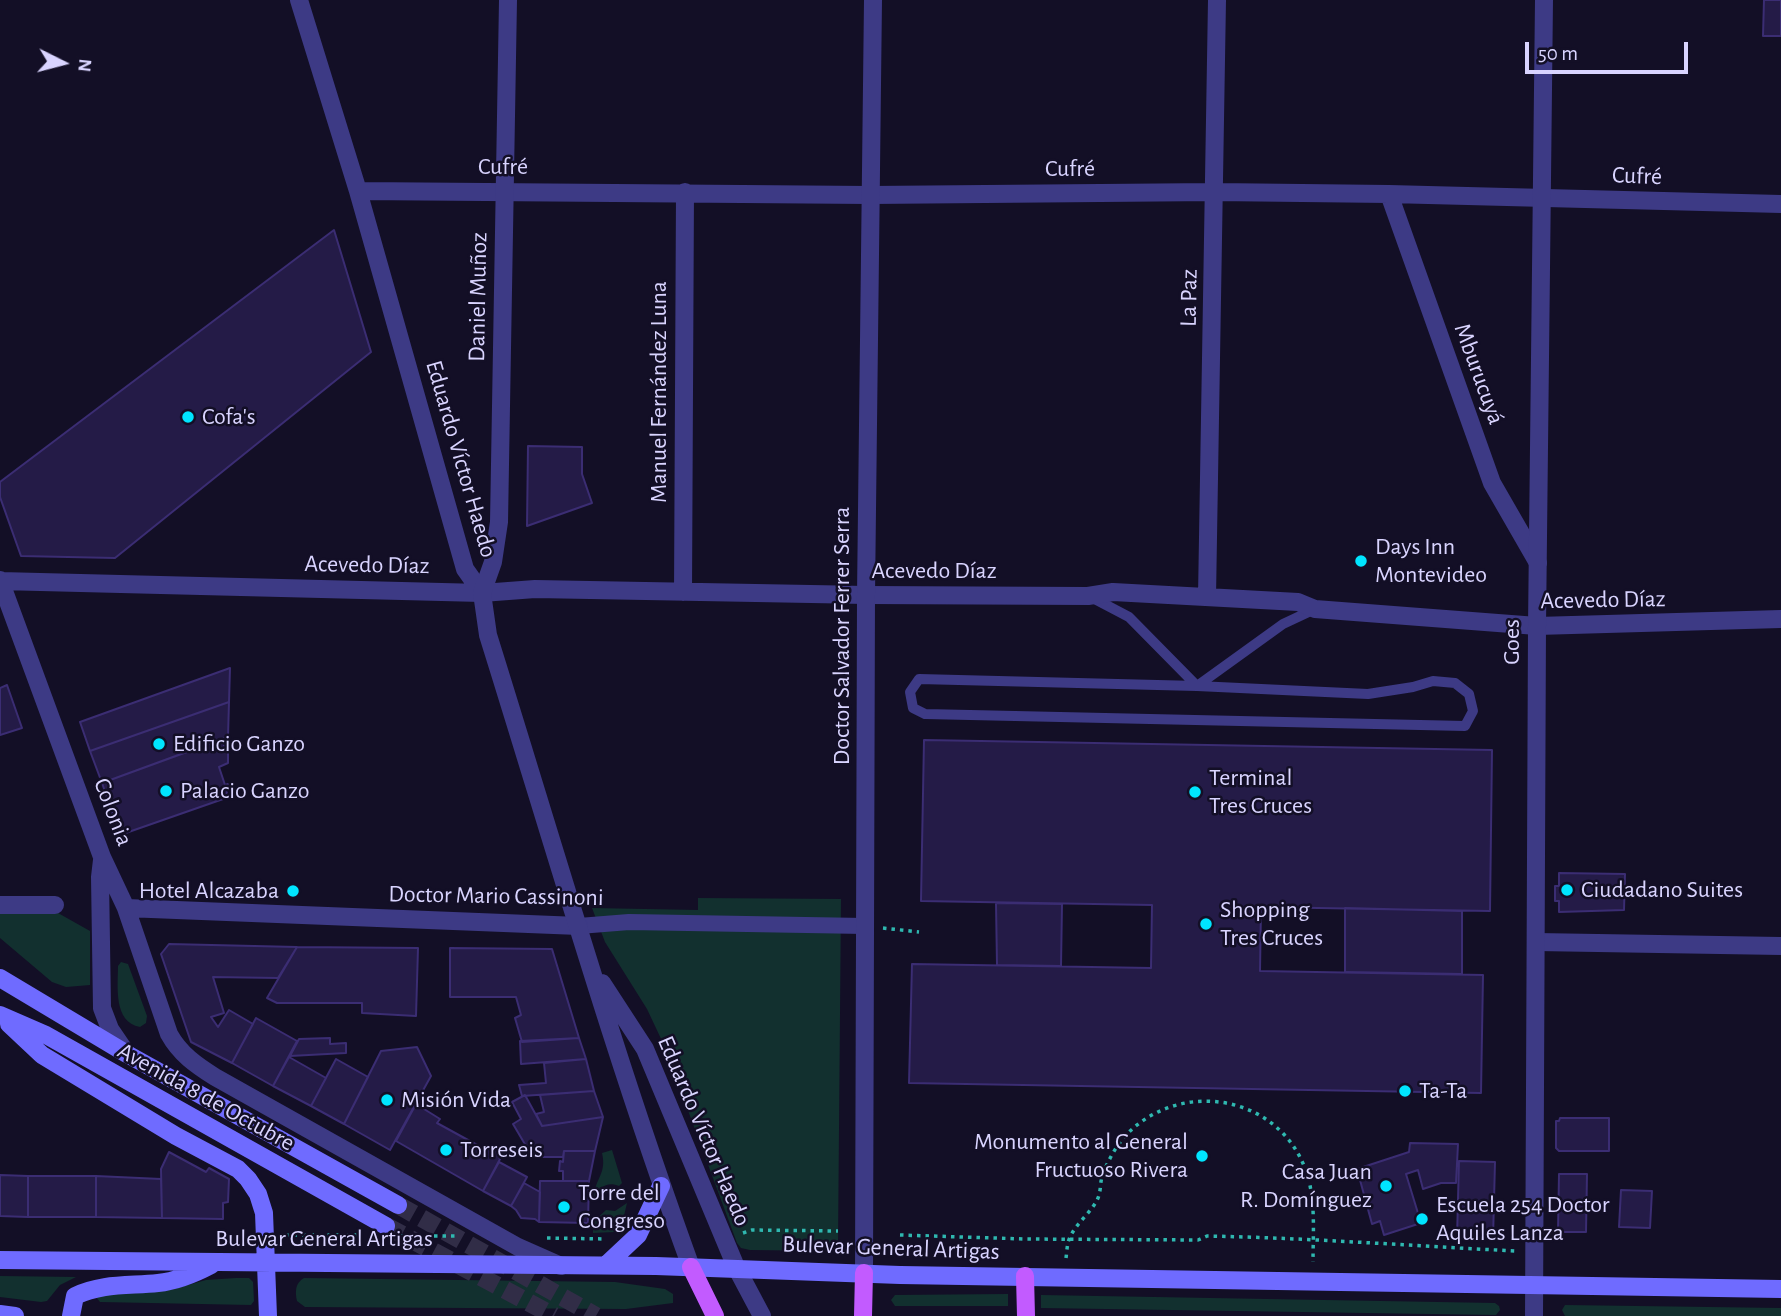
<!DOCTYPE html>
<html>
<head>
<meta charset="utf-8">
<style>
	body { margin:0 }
	#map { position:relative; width:1781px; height:1316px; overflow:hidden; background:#130f26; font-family:"Alegreya Sans",sans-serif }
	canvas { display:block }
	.north { position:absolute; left:28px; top:28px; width:70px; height:70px; -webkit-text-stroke:5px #130f26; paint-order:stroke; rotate:96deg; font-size:19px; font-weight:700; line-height:28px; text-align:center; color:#d9d4ff }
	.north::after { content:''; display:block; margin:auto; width:24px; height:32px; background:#d9d4ff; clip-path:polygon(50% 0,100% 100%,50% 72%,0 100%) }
	.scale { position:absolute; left:1525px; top:42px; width:163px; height:32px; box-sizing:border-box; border:4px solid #d9d4ff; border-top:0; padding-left:9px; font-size:21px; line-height:24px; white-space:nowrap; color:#d9d4ff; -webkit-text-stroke:5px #130f26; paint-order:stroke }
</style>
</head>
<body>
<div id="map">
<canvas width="1781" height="1316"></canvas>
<div class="north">N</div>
<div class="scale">50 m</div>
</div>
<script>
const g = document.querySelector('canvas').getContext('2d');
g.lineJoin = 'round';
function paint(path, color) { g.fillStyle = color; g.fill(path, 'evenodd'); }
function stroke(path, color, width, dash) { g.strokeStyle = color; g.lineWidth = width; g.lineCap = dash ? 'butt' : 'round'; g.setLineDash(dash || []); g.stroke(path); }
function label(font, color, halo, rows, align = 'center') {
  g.font = font + ' "Alegreya Sans",sans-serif'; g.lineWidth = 5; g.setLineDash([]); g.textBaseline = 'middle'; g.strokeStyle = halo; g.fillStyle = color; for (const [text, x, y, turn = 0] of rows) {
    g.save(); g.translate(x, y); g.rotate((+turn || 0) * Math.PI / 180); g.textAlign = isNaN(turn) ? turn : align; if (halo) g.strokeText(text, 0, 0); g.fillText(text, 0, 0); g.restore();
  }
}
paint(new Path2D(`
	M698 898 841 899 838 1244 832 1251 750 1250 741 1248 737 1243 663 1043 647 1009 605 942 592 908 698 910Z
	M0 912 58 913 90 931V985L66 987 52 982 0 938Z
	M121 962 128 964 147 1016 146 1023 140 1027C113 1022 118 986 118 966Z
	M612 1150 622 1183 619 1186C609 1182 600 1185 597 1197H594C595 1178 607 1174 602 1153Z
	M627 1203 623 1220 614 1232 593 1233V1222L606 1210 615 1211Z
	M0 1276 76 1277 60 1285 47 1301 41 1302 0 1297Z
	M236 1278H249L253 1282 254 1301 251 1305 100 1302 96 1297 97 1293 170 1290 206 1280Z
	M304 1278 615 1282 665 1289 673 1294V1303L626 1309 305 1307 297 1301C295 1292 295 1283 304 1278Z
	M1008 1294V1306H895L891 1300 895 1295Z
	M1041 1295 1495 1303 1499 1306 1500 1310 1496 1315 1041 1308Z
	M1565 1305 1781 1308V1316H1565L1562 1310Z`), '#12302f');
const building = new Path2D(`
	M1764 0H1781V36H1763Z
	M334 230 371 352 115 558 21 556 0 497V482Z
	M528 446 582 447V474L592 503 527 526Z
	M230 668 229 702 90 751 80 722Z
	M7 685 22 728 0 735V688Z
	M229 702 228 737 102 783 90 751Z
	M222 739 225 749 228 747V763L219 767 225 785 228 784 226 798 120 835 102 783Z
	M924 740 1492 750 1490 911 1261 907 1260 971 1483 975 1481 1093 909 1083 912 964 1151 968 1152 905 921 901Z
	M1559 873 1625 874 1624 910 1559 912V901H1555V886H1559Z
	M996 903 1062 904 1061 966 997 965Z
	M1345 908 1462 911V974L1345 972Z
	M169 944 297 947 278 978 213 977 224 1013 211 1017 218 1027 229 1010 253 1024 232 1063 191 1042 161 954Z
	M297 947 418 948 416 1016 362 1013V1003H277L267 998Z
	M450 948 552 949 579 1038 522 1042 515 1018 521 1015 516 997H450Z
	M256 1018 297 1041 273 1086 232 1063Z
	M330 1038V1044L346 1043V1053L290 1056 299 1039Z
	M579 1038 586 1059 521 1064 520 1041Z
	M417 1047 431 1076 390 1150 344 1124 381 1051Z
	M289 1057 326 1078 311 1106 273 1086Z
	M336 1059 368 1077 344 1124 311 1106Z
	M586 1059 594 1091 522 1096 519 1085 546 1083 544 1063Z
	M594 1091 603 1117 542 1126 536 1114 544 1112 540 1095Z
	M525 1095 542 1126 603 1117 595 1151H564L563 1157H535V1146H526L513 1124 521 1119 512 1102Z
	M416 1104 440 1119 437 1123 479 1146 483 1153 493 1147 500 1159 483 1191 396 1141Z
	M1560 1118H1609V1151H1559L1556 1148V1121H1559Z
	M1410 1143 1458 1144 1456 1183H1441L1423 1189 1418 1170 1406 1174 1421 1223 1384 1235 1380 1221 1372 1224 1357 1169 1409 1152Z
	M564 1151H595L589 1181H563V1171H559L560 1161 563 1162Z
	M169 1152 206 1172 209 1168 229 1179 228 1202 223 1203V1219L162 1218 161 1169Z
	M1459 1161 1495 1162 1493 1239 1457 1238Z
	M499 1162 527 1177 511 1206 483 1191Z
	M1559 1174H1587L1586 1232H1558Z
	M0 1175 28 1176V1217L0 1216Z
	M28 1176H96V1217H28Z
	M96 1176 161 1179 162 1218 96 1217Z
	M540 1181H589L588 1223 539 1222Z
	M524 1183 540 1192 539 1222 535 1219 521 1218 516 1210 511 1206Z
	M1621 1190 1652 1191 1650 1228 1619 1227Z`);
paint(building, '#241b47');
stroke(building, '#3b2d73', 2);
stroke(new Path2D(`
	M398 1205 596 1316
	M386 1226 554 1316`), '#312d47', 18, [18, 9]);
stroke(new Path2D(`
	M883 928 919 932
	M743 1233 752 1230 838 1231
	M285 1235H361
	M900 1235 1025 1239 1198 1240 1207 1236C1310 1238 1413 1246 1516 1251
	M400 1236H459
	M547 1238 606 1239
	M1066 1258C1067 1251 1067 1243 1070 1237 1077 1222 1092 1212 1098 1198 1101 1191 1100 1183 1102 1177 1107 1162 1116 1146 1126 1135 1181 1078 1279 1095 1306 1171 1316 1199 1313 1233 1313 1262`), '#2fb8b0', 3.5, [3.5, 5]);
stroke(new Path2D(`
	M1089 596 1129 617 1197 686 1368 694 1413 687 1433 681 1455 683 1469 694 1473 711 1465 726 925 714 913 708 910 692 919 679 1197 686 1283 624 1315 609`), '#3d3a85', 10);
stroke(new Path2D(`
	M579 926 629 922 865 926`), '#3d3a85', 16);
stroke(new Path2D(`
	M299 0 358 191 465 569 482 593
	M358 191 870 195 1215 192 1389 194 1781 204
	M1389 194 1492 483 1538 563
	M0 580 102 857 126 908 169 1034C180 1054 196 1065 215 1077L518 1247 561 1266
	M0 581 482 593 535 589 866 595 1088 596 1113 592 1298 602 1315 609 1537 626 1781 619
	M683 592 685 192
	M1207 597 1217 0
	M102 860 100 877 102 1008 110 1029 127 1054
	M0 905H55
	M126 908 579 926
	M1536 942 1781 946`), '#3d3a85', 18);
stroke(new Path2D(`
	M508 0 499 522 493 562 482 593 488 635C554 846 615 1059 691 1267
	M602 983 645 1049 736 1267 762 1316
	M864 1273 866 595 873 0
	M1534 1316 1537 626 1544 0`), '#3d3a85', 18);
stroke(new Path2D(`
	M0 978 127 1054 398 1205
	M0 1015 46 1035 386 1226
	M9 1024 42 1055 176 1136 238 1169 248 1179 258 1194 264 1213 268 1316
	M0 1260 656 1266 900 1275 1781 1289
	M606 1265 638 1235 661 1186
	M0 1314 15 1316
	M71 1316 75 1296C102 1283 129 1286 158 1283 178 1281 194 1274 211 1265`), '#6f6bff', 18);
stroke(new Path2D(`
	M691 1267 715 1316
	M1025 1276 1026 1316
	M863 1316 864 1273`), '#c25bff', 18);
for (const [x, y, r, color] of [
	[188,417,7,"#00e5ff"],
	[1361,561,7,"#00e5ff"],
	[159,744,7,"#00e5ff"],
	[166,791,7,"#00e5ff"],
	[1195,792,7,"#00e5ff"],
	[1567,890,7,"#00e5ff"],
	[293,891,7,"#00e5ff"],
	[1206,924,7,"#00e5ff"],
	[1405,1091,7,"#00e5ff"],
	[387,1100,7,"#00e5ff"],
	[446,1150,7,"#00e5ff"],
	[1202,1156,7,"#00e5ff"],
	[1386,1186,7,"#00e5ff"],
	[564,1207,7,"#00e5ff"],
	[1422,1219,7,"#00e5ff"]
]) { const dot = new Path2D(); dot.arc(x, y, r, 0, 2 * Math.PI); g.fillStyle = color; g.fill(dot); stroke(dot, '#130f26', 2.5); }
label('24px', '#d9d4ff', '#130f26', [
	["Cufré",503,167],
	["Cufré",1070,169],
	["Cufré",1637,176,2],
	["Daniel Muñoz",478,297,-89],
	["La Paz",1189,298,-89],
	["Mburucuyá",1479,374,70],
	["Manuel Fernández Luna",659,392,-90],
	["Eduardo Víctor Haedo",461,459,74],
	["Acevedo Díaz",367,565,1],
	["Acevedo Díaz",934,571],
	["Acevedo Díaz",1603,600,-1],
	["Doctor Salvador Ferrer Serra",842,636,-90],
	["Goes",1512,642,-90],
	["Colonia",113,812,69],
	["Doctor Mario Cassinoni",496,896,1],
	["Avenida 8 de Octubre",206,1097,29],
	["Eduardo Víctor Haedo",704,1131,67],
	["Bulevar General Artigas",324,1239],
	["Bulevar General Artigas",891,1248,2]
]);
label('24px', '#d9d4ff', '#130f26', [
	["Cofa's",202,417],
	["Days Inn",1375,547],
	["Montevideo",1375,575],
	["Edificio Ganzo",173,744],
	["Terminal",1209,778],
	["Tres Cruces",1209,806],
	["Palacio Ganzo",180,791],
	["Ciudadano Suites",1581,890],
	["Hotel Alcazaba",279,891,"right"],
	["Shopping",1220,910],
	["Tres Cruces",1220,938],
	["Ta-Ta",1419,1091],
	["Misión Vida",401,1100],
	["Monumento al General",1188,1142,"right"],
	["Fructuoso Rivera",1188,1170,"right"],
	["Torreseis",460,1150],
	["Casa Juan",1372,1172,"right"],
	["R. Domínguez",1372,1200,"right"],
	["Torre del",578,1193],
	["Congreso",578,1221],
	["Escuela 254 Doctor",1436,1205],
	["Aquiles Lanza",1436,1233]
], 'left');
</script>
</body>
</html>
